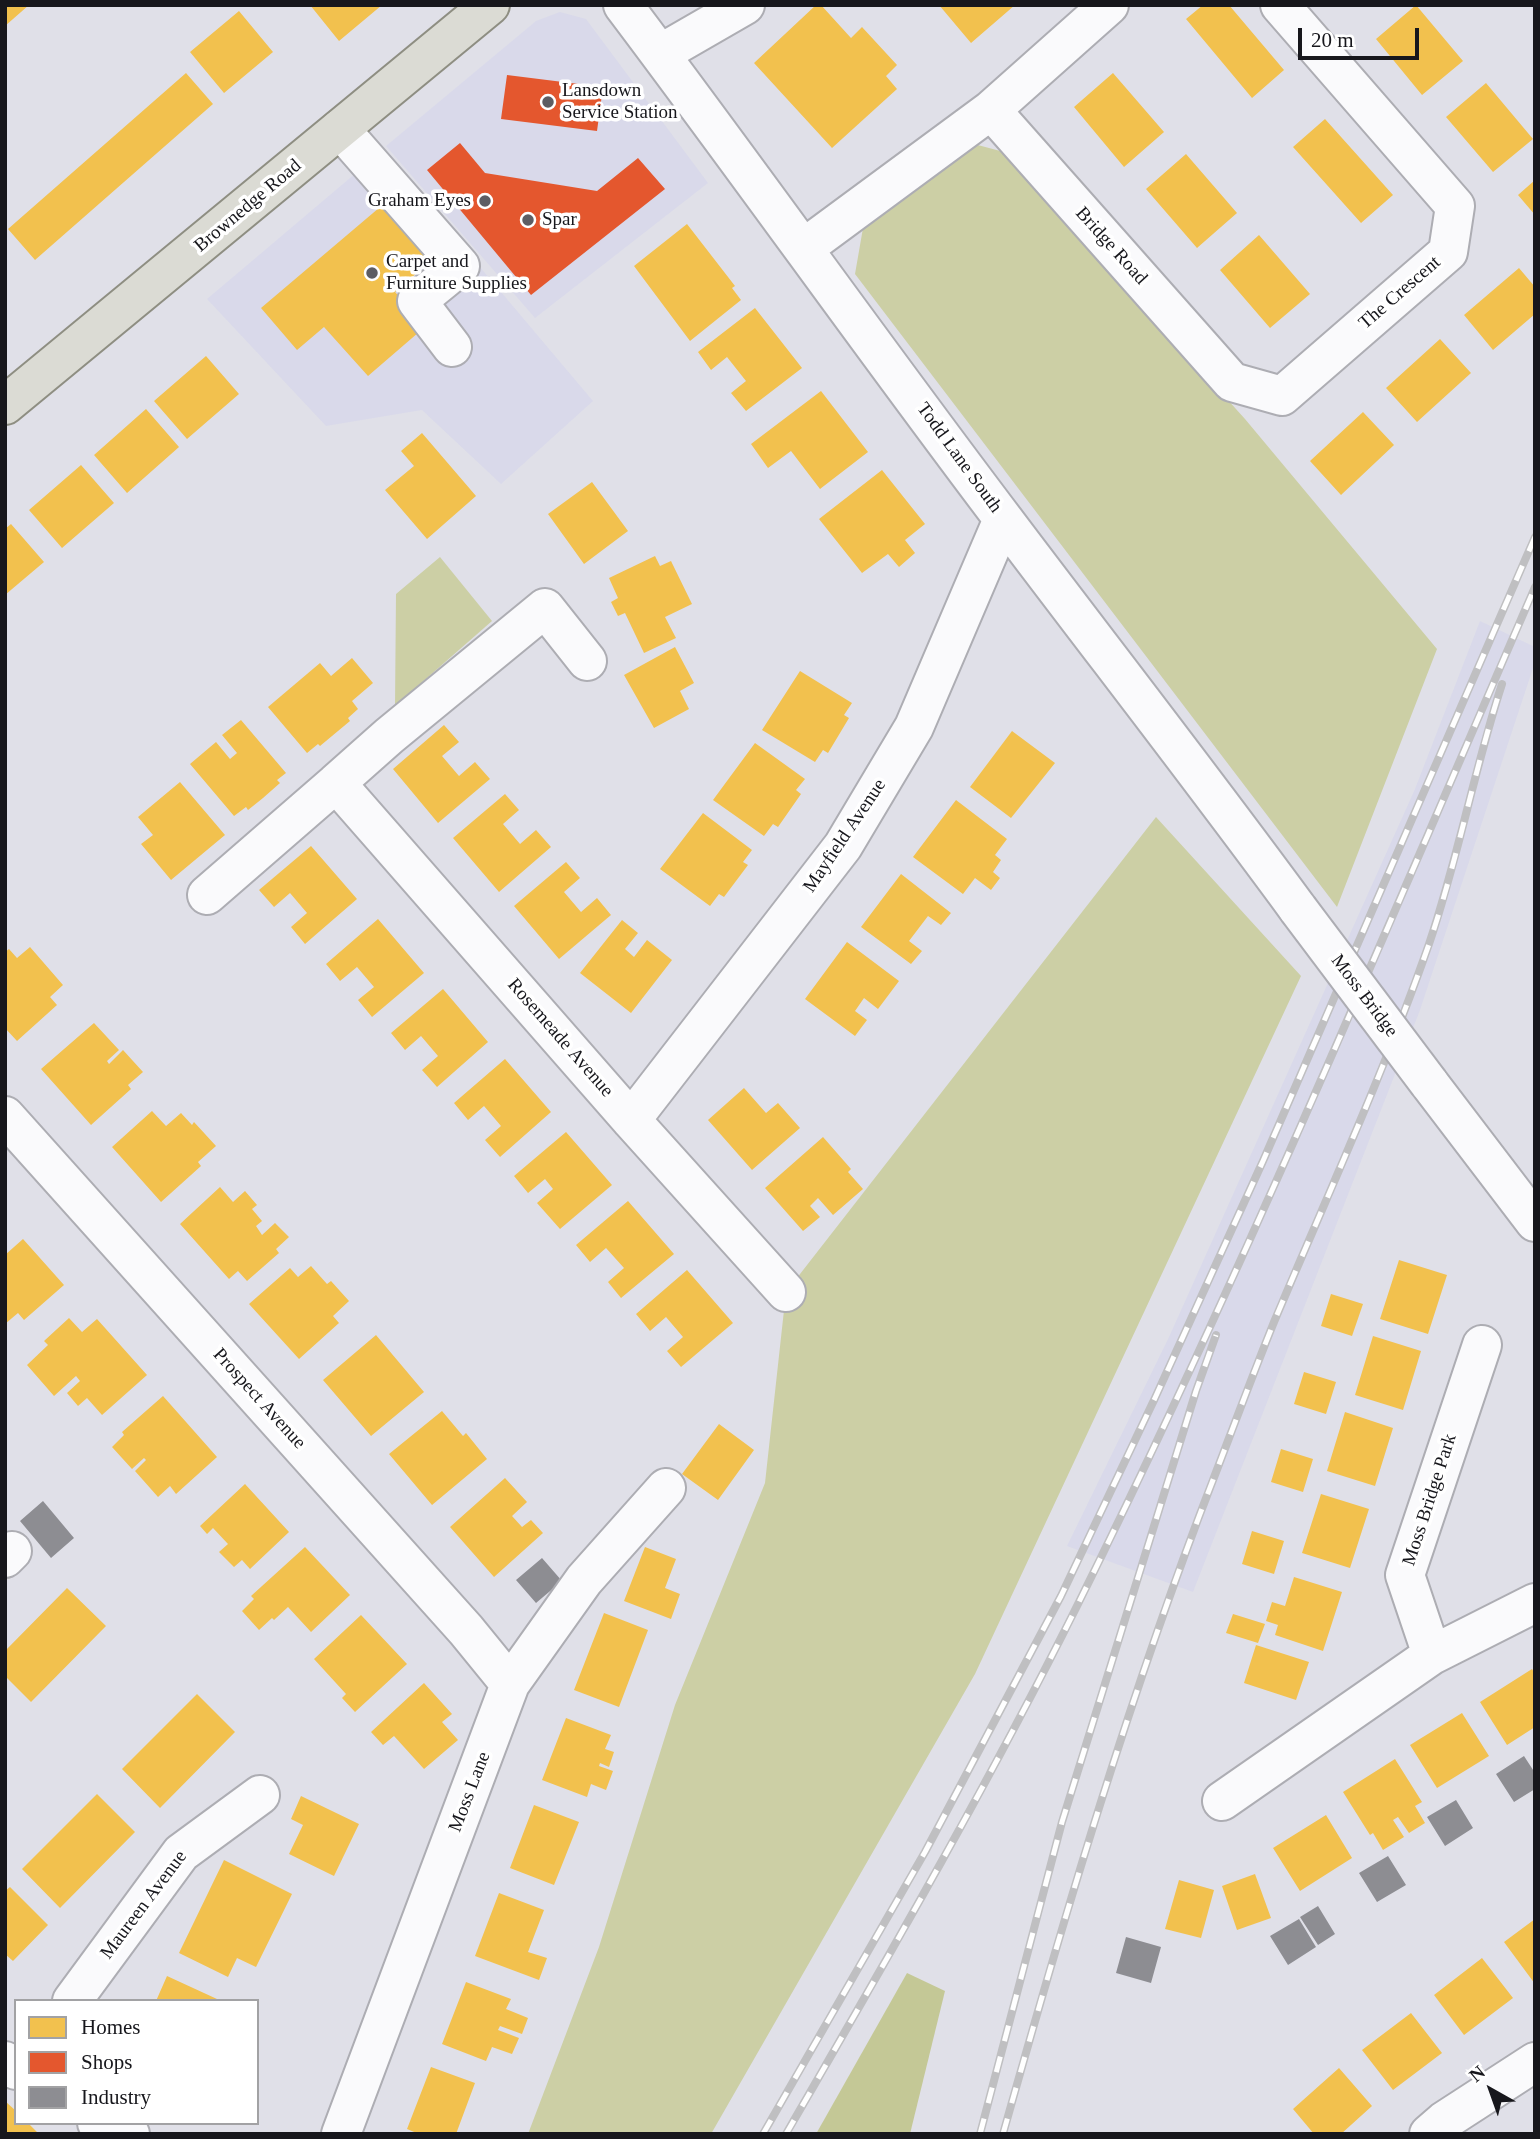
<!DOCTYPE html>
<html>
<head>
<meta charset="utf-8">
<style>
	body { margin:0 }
	#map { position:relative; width:1540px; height:2139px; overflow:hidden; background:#e0e0e8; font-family:"Times New Roman",serif }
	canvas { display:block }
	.frame { position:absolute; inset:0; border:7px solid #17171c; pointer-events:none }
	.legend { position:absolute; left:14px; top:1999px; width:245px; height:126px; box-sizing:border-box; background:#fff; border:2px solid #a2a2a4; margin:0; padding:9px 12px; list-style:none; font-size:21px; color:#17171c }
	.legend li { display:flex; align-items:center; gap:14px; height:35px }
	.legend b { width:35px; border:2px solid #a2a2a4 }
	.north { position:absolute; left:1456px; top:2055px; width:70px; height:70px; -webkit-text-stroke:5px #fff; paint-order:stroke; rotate:320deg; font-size:19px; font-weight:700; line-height:28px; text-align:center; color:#17171c }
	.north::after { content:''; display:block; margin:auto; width:24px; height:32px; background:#17171c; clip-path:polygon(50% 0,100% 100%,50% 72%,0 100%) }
	.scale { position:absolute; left:1298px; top:28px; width:121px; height:32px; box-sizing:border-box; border:4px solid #17171c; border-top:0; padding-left:9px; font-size:21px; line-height:24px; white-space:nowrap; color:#17171c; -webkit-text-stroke:5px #fff; paint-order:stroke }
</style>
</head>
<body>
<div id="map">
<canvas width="1540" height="2139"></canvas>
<div class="frame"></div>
<ul class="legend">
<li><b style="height:19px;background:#f2c14e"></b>Homes</li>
<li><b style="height:19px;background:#e4572e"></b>Shops</li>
<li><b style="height:19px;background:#8d8d92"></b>Industry</li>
</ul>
<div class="north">N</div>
<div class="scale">20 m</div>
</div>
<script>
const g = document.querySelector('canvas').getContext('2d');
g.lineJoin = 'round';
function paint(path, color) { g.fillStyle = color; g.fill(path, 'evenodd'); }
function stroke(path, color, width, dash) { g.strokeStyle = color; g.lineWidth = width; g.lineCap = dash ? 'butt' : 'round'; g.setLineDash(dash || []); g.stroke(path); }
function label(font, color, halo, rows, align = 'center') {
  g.font = font + ' "Times New Roman",serif'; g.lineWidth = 7; g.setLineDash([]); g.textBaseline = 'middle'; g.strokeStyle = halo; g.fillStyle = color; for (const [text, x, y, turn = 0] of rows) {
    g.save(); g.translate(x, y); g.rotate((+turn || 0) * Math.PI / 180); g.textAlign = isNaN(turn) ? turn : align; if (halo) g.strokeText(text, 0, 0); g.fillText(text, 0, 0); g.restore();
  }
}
paint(new Path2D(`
	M560 12 586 19 708 183 535 318 386 146 536 21Z
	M382 151 593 401 501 484 422 410 326 426 207 299Z
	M1480 621 1535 647V662L1420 1010 1193 1592 1067 1546 1169 1337 1415 789Z`), '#d9d9ea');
paint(new Path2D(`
	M974 144 1004 152 1245 419 1437 649 1337 907 855 274 863 228Z
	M440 557 492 621 395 706 396 594Z
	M1156 817 1301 976 975 1674 711 2134H528L599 1947 675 1705 765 1483 786 1292Z`), '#cccfa5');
paint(new Path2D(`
	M907 1973 945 1991 910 2134H816Z`), '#c4c896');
paint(new Path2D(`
	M5 5H29L5 26Z
	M310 5H382L339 41Z
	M816 5H821L851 38 862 27 897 65 886 76 897 89 832 148 754 63Z
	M939 5H1015L971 43Z
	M1203 5H1229L1284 70 1252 98 1186 19Z
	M1416 5 1463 61 1422 95 1376 39Z
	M239 11 273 52 224 93 190 52Z
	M186 73 213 104 35 260 8 229Z
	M1113 73 1164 132 1124 167 1074 107Z
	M1486 83 1533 139 1493 172 1446 117Z
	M1325 119 1393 195 1361 223 1293 147Z
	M1186 154 1237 213 1197 248 1146 189Z
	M1535 180V215L1518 195Z
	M386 202 434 258 395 292 426 326 368 376 324 327 297 350 261 308Z
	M687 224 735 286 732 288 741 300 690 341 634 266Z
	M1259 235 1310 294 1270 328 1220 270Z
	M1519 268 1535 287V314L1493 350 1464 315Z
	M755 308 802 368 746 411 731 393 746 381 727 357 711 370 698 352Z
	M1440 339 1471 373 1417 422 1386 388Z
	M206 356 239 394 187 439 154 401Z
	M821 391 868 452 820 489 791 451 768 468 751 444Z
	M146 409 179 447 127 493 94 455Z
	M1363 412 1394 445 1341 495 1310 461Z
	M422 433 476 496 427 539 385 490 414 466 401 451Z
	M81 465 114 503 62 548 29 510Z
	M882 470 925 524 905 540 915 553 899 567 888 554 862 573 819 519Z
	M592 482 628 531 584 564 548 514Z
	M11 524 44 562 5 595V529Z
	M655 556 660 566 671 561 692 604 665 617 676 638 644 653 625 613 618 616 611 602 618 598 609 578Z
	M675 647 694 683 680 691 689 709 654 728 624 675Z
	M352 658 373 683 352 701 358 709 348 718 350 721 320 746 318 744 307 753 268 707 320 663 331 676Z
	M800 671 852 703 844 715 849 718 828 753 823 750 815 762 762 730Z
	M241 720 286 773 277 780 280 783 263 798 248 810 246 807 234 816 190 764 216 742 230 759 237 753 222 735Z
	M444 725 459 742 442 756 459 776 475 762 490 779 438 823 393 769Z
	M1012 731 1055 763 1011 818 970 787Z
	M755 743 805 779 796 790 801 794 778 827 773 824 764 836 713 800Z
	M180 782 225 835 171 880 141 844 153 835 138 817Z
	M505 794 519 810 503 824 520 844 536 830 551 847 499 892 453 838Z
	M956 800 1007 839 995 855 1001 860 993 872 1000 878 991 890 975 878 963 894 913 857Z
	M703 813 752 850 743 862 748 865 724 897 719 894 710 906 660 869Z
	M311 846 357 899 305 944 291 927 307 913 290 893 274 907 259 890Z
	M566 862 580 878 564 892 581 912 597 898 611 915 559 959 514 906Z
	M901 874 951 913 941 925 928 916 909 941 922 951 911 964 861 927Z
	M378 919 424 973 372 1017 358 1000 374 987 357 967 340 981 326 964Z
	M622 920 638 933 625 949 634 957 647 940 672 960 631 1013 580 973Z
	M847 942 899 981 878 1009 864 998 855 1011 867 1020 855 1036 805 999Z
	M30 947 63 985 50 997 57 1005 17 1041 5 1028V952L9 949 17 958Z
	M443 989 488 1042 437 1087 422 1070 438 1056 421 1036 405 1050 391 1033Z
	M94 1023 119 1050 107 1061 109 1064 123 1050 143 1072 128 1085 131 1089 91 1125 41 1069Z
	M505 1059 551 1112 500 1157 485 1140 501 1126 484 1106 468 1120 454 1103Z
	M744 1088 766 1113 778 1103 800 1128 752 1170 708 1120Z
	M152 1111 166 1126 181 1113 192 1125 194 1122 216 1146 198 1162 201 1166 161 1202 112 1147Z
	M566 1132 612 1185 560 1229 537 1203 553 1189 545 1179 528 1193 514 1176Z
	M823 1137 851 1169 848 1172 863 1189 833 1215 818 1198 810 1206 820 1217 803 1231 765 1188Z
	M220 1187 233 1202 245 1191 257 1205 252 1209 262 1221 256 1226 262 1235 275 1223 289 1237 276 1249 279 1253 247 1281 238 1271 229 1279 180 1224Z
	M628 1201 674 1254 621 1298 608 1282 624 1268 606 1248 590 1262 576 1245Z
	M23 1239 64 1285 24 1320 18 1313 5 1324V1255Z
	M1399 1260 1447 1275 1428 1334 1380 1319Z
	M311 1266 327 1284 331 1281 349 1301 333 1316 339 1323 299 1359 249 1304 290 1268 298 1277Z
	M687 1270 733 1323 681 1367 667 1351 683 1337 666 1317 650 1331 636 1314Z
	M1331 1294 1363 1304 1352 1336 1321 1326Z
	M69 1318 82 1332 97 1319 147 1375 102 1415 87 1398 78 1406 67 1393 80 1381 76 1376 54 1396 27 1365 48 1345 44 1341Z
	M376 1335 424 1392 371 1436 323 1380Z
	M1373 1336 1421 1351 1403 1410 1355 1395Z
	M1304 1372 1336 1382 1326 1414 1294 1404Z
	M163 1396 217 1457 176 1494 170 1486 158 1497 135 1471 146 1460 144 1458 132 1469 112 1447 124 1435 122 1432Z
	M442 1411 463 1436 466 1433 487 1459 432 1505 389 1454Z
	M1345 1412 1393 1428 1375 1486 1327 1471Z
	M719 1424 754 1450 718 1500 682 1474Z
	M1281 1449 1313 1459 1303 1492 1271 1482Z
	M505 1478 527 1502 512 1516 522 1527 531 1520 543 1533 494 1577 450 1527Z
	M245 1484 289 1532 250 1569 242 1560 234 1567 219 1552 228 1544 213 1528 207 1534 200 1526Z
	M1321 1494 1369 1509 1350 1568 1302 1553Z
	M1252 1531 1284 1541 1274 1574 1242 1564Z
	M305 1547 350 1595 311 1632 288 1607 274 1620 272 1618 259 1630 242 1611 254 1599 251 1596Z
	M645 1547 676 1559 665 1588 680 1594 671 1619 624 1601Z
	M1294 1577 1342 1592 1323 1651 1275 1635 1278 1625 1266 1621 1272 1602 1285 1606Z
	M67 1588 106 1626 31 1702 5 1676V1651Z
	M604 1613 648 1630 619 1707 574 1690Z
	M1233 1614 1265 1624 1258 1643 1226 1633Z
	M361 1615 407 1664 355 1712 342 1698 346 1694 314 1659Z
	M1256 1645 1309 1662 1296 1700 1244 1683Z
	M1532 1669 1535 1674V1727L1507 1745 1480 1702Z
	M424 1683 452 1714 442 1722 458 1740 424 1769 394 1736 383 1745 371 1732Z
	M197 1694 235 1732 160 1808 122 1769Z
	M1462 1713 1489 1756 1437 1788 1410 1745Z
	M566 1718 611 1735 605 1749 614 1752 609 1767 600 1763 599 1766 613 1771 606 1790 591 1784 587 1797 542 1780Z
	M1395 1759 1422 1802 1415 1806 1425 1823 1409 1833 1398 1817 1393 1820 1404 1837 1383 1850 1373 1833 1370 1835 1343 1792Z
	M97 1794 135 1832 60 1908 22 1869Z
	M301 1796 359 1824 334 1876 289 1854 303 1825 291 1819Z
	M534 1805 579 1822 554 1885 510 1868Z
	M1326 1815 1352 1858 1300 1891 1273 1848Z
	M224 1860 292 1894 256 1967 237 1958 228 1977 179 1953Z
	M1255 1874 1271 1918 1237 1930 1222 1886Z
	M1179 1880 1214 1890 1201 1938 1165 1929Z
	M10 1887 48 1925 13 1961 5 1954V1891Z
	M499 1893 544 1910 528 1952 547 1958 539 1980 475 1956Z
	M1535 1919V1984L1504 1942Z
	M1482 1958 1513 1998 1464 2035 1434 1995Z
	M167 1976 217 1999 216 2001H156Z
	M466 1982 511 1999 506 2009 528 2018 522 2034 500 2026 498 2030 519 2038 512 2054 492 2047 486 2061 442 2044Z
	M1411 2013 1442 2053 1393 2090 1362 2050Z
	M431 2067 475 2083 456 2134H419L407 2129Z
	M1339 2068 1372 2106 1341 2134H1314L1293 2109Z
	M5 2101 16 2111V2123H28L39 2134H5Z`), '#f2c14e');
paint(new Path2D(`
	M507 75 603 87 597 131 501 119Z
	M460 143 485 173 597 191 638 158 665 189 531 295 427 170Z`), '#e4572e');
paint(new Path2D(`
	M43 1501 74 1538 51 1558 20 1521Z
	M542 1558 562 1581 536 1603 516 1580Z
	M1524 1756 1535 1773V1789L1514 1802 1496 1774Z
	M1456 1800 1473 1828 1445 1846 1427 1817Z
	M1388 1856 1406 1885 1377 1902 1359 1873Z
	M1318 1906 1335 1934 1318 1945 1300 1917Z
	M1299 1919 1316 1947 1288 1965 1270 1936Z
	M1126 1937 1161 1947 1151 1983 1116 1973Z`), '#8d8d92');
const minor = new Path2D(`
	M623 5C752 176 875 350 1004 520 1102 650 1202 778 1298 909
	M660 54 745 5
	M991 110 1232 382 1282 396 1448 252 1455 206 1280 5
	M340 129 460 266 417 301 452 347
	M804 248 991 110 1109 5
	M587 661 545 608 389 736 336 783 631 1120 786 1292
	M207 895 336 783
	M1429 1083 1535 1222
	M5 1116 466 1630 510 1684
	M631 1120 843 846 914 727 1003 519
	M5 1558 12 1551
	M1432 1655 1405 1575 1482 1345
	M1222 1801 1432 1655 1535 1603
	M72 2001 181 1853 260 1795
	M5 2061 16 2070
	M97 2123 130 2134
	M341 2134 510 1684 584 1580 666 1488
	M1429 2134 1444 2121 1535 2062`);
const major = new Path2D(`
	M5 405 490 5`);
stroke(minor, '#adadb3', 42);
stroke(major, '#8e8e82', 42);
stroke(minor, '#fafafc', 38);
stroke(major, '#dbdbd4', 38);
const rail = new Path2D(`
	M763 2134 925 1852 1061 1596 1155 1398 1263 1161 1535 537
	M786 2134C887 1959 988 1785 1078 1604 1243 1271 1387 928 1535 587
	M980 2134 1062 1822 1196 1391 1216 1335
	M1003 2134C1065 1913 1130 1694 1213 1480 1233 1428 1253 1374 1274 1322 1327 1196 1384 1073 1429 944 1458 859 1474 770 1502 684`);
stroke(rail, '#bfbfc1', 8);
stroke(rail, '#fff', 5, [16]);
const minorBridge = new Path2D(`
	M1298 909 1429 1083`);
stroke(minorBridge, '#adadb3', 42, []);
stroke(minorBridge, '#fafafc', 38);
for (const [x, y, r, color] of [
	[548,102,7,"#5d5d63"],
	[485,201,7,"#5d5d63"],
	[528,220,7,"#5d5d63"],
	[372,273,7,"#5d5d63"]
]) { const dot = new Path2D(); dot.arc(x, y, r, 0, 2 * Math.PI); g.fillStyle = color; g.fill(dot); stroke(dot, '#fff', 2.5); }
label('19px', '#17171c', '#fff', [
	["Lansdown",562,91],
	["Service Station",562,113],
	["Graham Eyes",471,201,"right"],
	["Spar",542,220],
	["Carpet and",386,262],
	["Furniture Supplies",386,284]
], 'left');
label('19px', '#17171c', '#fff', [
	["Brownedge Road",248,206,-40],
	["Bridge Road",1111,246,48],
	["The Crescent",1400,293,-41],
	["Todd Lane South",959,458,54],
	["Mayfield Avenue",845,836,-56],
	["Moss Bridge",1364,996,53],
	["Rosemeade Avenue",560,1038,49],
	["Prospect Avenue",259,1399,48],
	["Moss Bridge Park",1430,1500,-72],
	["Moss Lane",470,1792,-69],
	["Maureen Avenue",144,1905,-53]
]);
</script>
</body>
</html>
